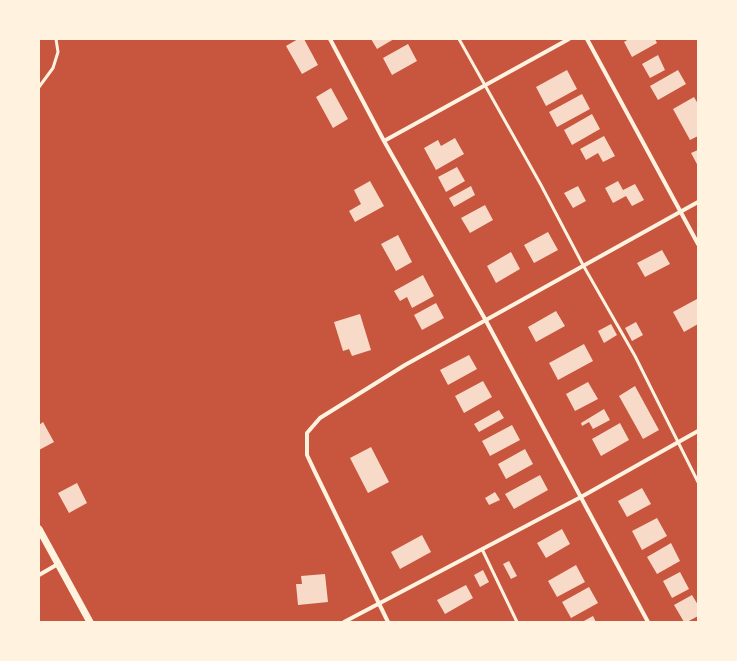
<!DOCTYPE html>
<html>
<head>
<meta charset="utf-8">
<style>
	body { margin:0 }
	#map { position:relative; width:737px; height:661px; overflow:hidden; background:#c8553d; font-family:Helvetica,sans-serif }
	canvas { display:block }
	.frame { position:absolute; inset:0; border:40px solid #fff3e0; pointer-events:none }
</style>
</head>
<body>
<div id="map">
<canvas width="737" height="661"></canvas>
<div class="frame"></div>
</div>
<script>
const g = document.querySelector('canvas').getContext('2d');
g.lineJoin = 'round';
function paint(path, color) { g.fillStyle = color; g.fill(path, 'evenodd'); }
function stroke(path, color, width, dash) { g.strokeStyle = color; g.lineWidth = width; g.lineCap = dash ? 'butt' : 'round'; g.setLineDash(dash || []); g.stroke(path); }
paint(new Path2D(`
	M298 39H304L318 65 302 74 286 46Z
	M371 39H394L377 49Z
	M629 39H655L657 43 632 57 624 42Z
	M408 44 417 61 392 75 383 58Z
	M658 55 665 70 650 78 642 64Z
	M567 70 577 89 546 106 536 87Z
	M678 70 686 84 658 100 650 86Z
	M331 88 348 119 333 128 316 97Z
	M582 94 590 109 557 127 549 112Z
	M694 97 698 104V136L690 140 673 109Z
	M592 114 600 129 572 145 564 130Z
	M604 136 615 156 603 162 598 153 586 160 580 149Z
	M455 138 464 154 436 170 424 148 438 140 441 146Z
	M698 150V166L691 153Z
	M457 167 465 181 446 192 438 177Z
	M370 181 384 206 355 222 349 211 361 204 354 190Z
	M618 181 623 190 635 184 644 200 632 206 626 196 613 203 605 188Z
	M471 186 475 195 454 207 449 198Z
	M578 186 586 201 573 208 564 193Z
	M485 205 493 220 470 233 461 218Z
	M548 232 558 250 534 263 524 245Z
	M398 235 412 262 396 271 381 244Z
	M662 250 670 264 645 277 637 263Z
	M511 252 520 269 496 283 487 266Z
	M423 275 434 296 412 308 407 297 400 301 394 291Z
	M697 299 698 301V324L684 332 673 312Z
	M436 303 444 318 422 330 414 315Z
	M556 311 565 326 536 342 528 327Z
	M360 314 371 350 352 356 349 349 343 351 334 322Z
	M636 322 643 335 632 341 625 328Z
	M611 324 617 335 604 343 598 331Z
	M584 344 593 361 558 380 549 363Z
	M469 355 477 369 448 385 440 370Z
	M483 381 492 397 464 413 455 396Z
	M588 382 598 399 575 411 566 394Z
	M635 386 659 430 643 439 619 396Z
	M604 409 610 420 593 429 589 422 582 426 581 423Z
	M499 410 504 418 479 432 474 424Z
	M43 422 54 442 39 450V425Z
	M620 423 629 440 601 456 592 439Z
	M512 425 520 440 490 456 482 441Z
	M371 447 389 482 368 493 350 458Z
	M525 449 533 464 506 479 498 464Z
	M540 475 548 490 514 509 505 494Z
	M77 483 87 503 69 513 58 493Z
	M642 488 651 504 627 517 618 501Z
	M495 492 500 500 489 505 485 498Z
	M657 518 667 536 642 550 632 531Z
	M562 529 570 544 546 558 537 543Z
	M422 535 431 552 400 569 391 552Z
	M671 543 680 561 657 574 647 557Z
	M509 561 517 576 511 579 503 564Z
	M576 565 585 582 557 597 548 581Z
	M483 570 489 582 480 587 474 575Z
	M680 572 689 589 672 598 663 581Z
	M325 574 328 602 298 605 296 584H302L301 576Z
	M466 585 473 598 445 614 437 600Z
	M589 587 598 603 571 618 562 602Z
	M692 595 698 605V616L687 622H684L674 605Z
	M593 616 596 622H582Z`), '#f7dbc8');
stroke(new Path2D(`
	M459 39 541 185 583 265 635 356 698 482
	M39 87 53 68 58 52 56 39
	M482 549 517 622`), '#fff3e0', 3);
stroke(new Path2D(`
	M330 39 384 141 485 319 648 622
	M587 39 698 244
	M384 141 569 39
	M39 575 58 564
	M344 622 581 497 698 431
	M388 622 315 472 307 455V433L320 418 405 365 698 202`), '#fff3e0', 4);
stroke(new Path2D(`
	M39 529 90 622`), '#fff3e0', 7);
</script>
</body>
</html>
